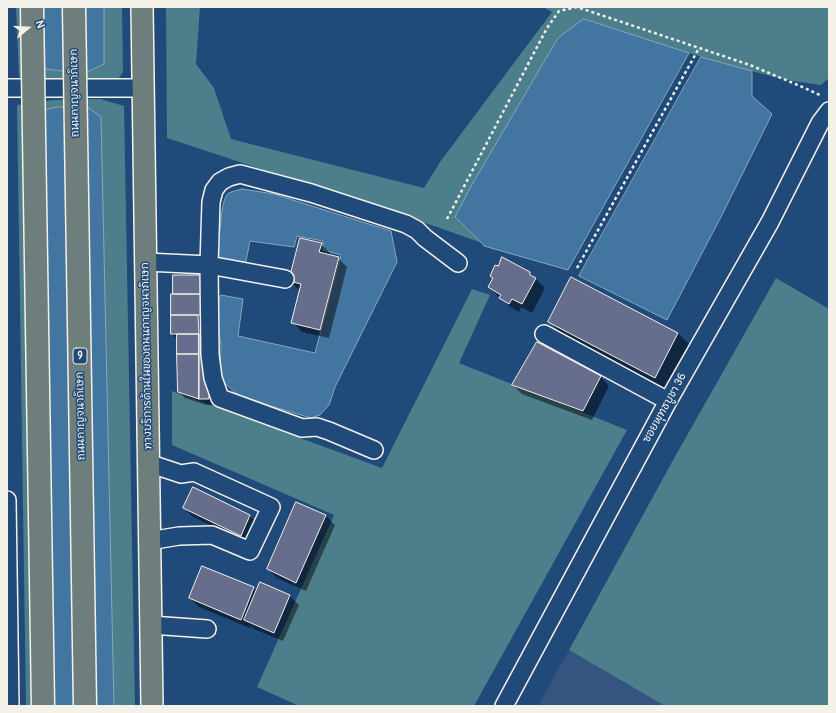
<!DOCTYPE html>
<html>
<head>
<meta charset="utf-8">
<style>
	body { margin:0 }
	#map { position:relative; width:836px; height:713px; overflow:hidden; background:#1f4a7a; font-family:Pangolin,sans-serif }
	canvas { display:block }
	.frame { position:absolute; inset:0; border:8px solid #f4f1e8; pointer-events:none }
	.north { position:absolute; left:8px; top:8px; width:40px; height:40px; -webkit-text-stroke:3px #1f4a7a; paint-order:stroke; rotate:72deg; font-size:11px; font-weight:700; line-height:16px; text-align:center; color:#f4f1e8 }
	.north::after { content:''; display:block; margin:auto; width:14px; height:18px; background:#f4f1e8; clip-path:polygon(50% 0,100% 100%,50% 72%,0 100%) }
</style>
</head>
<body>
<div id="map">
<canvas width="836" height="713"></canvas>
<div class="frame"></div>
<div class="north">N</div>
</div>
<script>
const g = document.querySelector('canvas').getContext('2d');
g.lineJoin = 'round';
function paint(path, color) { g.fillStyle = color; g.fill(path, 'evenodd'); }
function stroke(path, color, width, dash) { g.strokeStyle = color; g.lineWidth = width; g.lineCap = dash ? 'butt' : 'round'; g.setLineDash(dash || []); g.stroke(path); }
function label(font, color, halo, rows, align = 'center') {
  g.font = font + ' Pangolin,"Playpen Sans Thai",sans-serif'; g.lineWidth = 3; g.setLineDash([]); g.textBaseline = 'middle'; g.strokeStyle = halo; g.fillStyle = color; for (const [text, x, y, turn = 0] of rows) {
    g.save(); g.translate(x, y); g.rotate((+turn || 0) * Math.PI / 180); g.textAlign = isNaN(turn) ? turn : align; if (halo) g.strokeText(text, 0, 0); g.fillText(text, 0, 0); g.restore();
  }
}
paint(new Path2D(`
	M569 650 665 706H538Z`), '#355580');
paint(new Path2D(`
	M16 7H122L123 72 118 79 97 82 19 77Z
	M166 7H200L196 64 214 88 231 139 424 188 440 162 552 12 543 7H829V78L821 85 786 80 721 63 584 20 558 38 470 188 455 217 482 243 437 227 167 138Z
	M100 99 124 106 135 706H26L17 105 54 100Z
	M776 278 829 309V706H665L569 650 672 462Z
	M472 289 490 295 459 363 627 430 474 706H299L257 687 334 515 172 445V391L382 468Z`), '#4c7f8b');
const water = new Path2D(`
	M23 7H104V64L87 72 61 71 24 66Z
	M584 19 689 53 568 270 484 246 482 243 455 217 470 188 558 38Z
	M701 57 752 71V96L772 114 723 213 667 320 579 276Z
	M57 107 89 108 101 117 114 706H34L24 116Z
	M242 189 274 194 391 231 397 262 335 387 329 405 320 415 311 418 271 406 237 394 220 379 221 345 218 327 214 316 217 301 221 295 243 299 238 336 315 353 341 255 323 250V241L297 236 294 247 250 241 245 266 215 258 217 229 220 230C221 221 222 197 229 193 233 191 238 190 242 189Z`);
paint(water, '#42759f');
stroke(water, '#89a7bc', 1);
paint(new Path2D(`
	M321 244 330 253V255L338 258 347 267 329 338 302 332 293 322 301 290H299L290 281Z
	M530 273 545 288 532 313 521 307 519 312 510 307 489 287Z
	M203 276 215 384 214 405H206L185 398 179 392 178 340 172 334Z
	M549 321 678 333 690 345 667 389 561 333Z
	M600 376 609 386 592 420 522 394 513 385Z
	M193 489 250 516 259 525 250 544 193 517 184 508Z
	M326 516 335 525 306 591 277 578 268 569Z
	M253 588 257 592 290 596 299 605 283 641 254 629 251 626 250 628 199 607 190 598Z`), '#0007');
const building = new Path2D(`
	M300 238 322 243 319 252 339 257 320 330 291 323 301 284 289 281Z
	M502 257 530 272V275L536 278 522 304 512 299 509 304 499 298 501 295 488 287 493 278 490 276 495 265 498 266Z
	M173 275H203V294H173Z
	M571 277 678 333 655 378 548 322Z
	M171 294H203V315H171Z
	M171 315H198L199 334H171Z
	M177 334H199V354H177Z
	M199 335H205L209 377V399H199Z
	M537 342 601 376 583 411 512 385Z
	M177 354H199V399L178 392Z
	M193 487 250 515 241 536 183 508Z
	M296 502 326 515 296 583 267 569Z
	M202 566 254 587 241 620 189 598Z
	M260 582 290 595 274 633 244 620Z`);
paint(building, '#676e8d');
stroke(building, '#f4f1e8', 1);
const minor = new Path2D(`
	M7 88H143
	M146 262 209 265 285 279
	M544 334 668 401
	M374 450 329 431 317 427 302 428 220 398 213 378 210 355 209 265 211 202 214 190 220 182 229 177 240 174 311 193 406 224 417 230 425 238 458 263
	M148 463 181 474 194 472 271 507 250 551 212 535 179 536 149 541
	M7 500 10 706
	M151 625 207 629
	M504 706 668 401 770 222 820 123 829 111`);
const major = new Path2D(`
	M142 7 152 706`);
stroke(minor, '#f4f1e8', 20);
stroke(major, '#f4f1e8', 24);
stroke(new Path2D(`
	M447 219 547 28 559 11 577 7 750 65 800 86 822 96
	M577 268 699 48`), '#f4f1e8', 2.5, [3, 3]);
stroke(minor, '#1f4a7a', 17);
stroke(major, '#6d7e7c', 21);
const highwayBridge = new Path2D(`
	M32 7 43 706
	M74 7 85 706`);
stroke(highwayBridge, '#f4f1e8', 25, []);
stroke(highwayBridge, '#6d7e7c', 22);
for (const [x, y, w] of [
	[80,356,14]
]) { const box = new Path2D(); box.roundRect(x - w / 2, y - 8, w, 16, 3); g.fillStyle = '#1f4a7a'; g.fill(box); stroke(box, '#f4f1e8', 1); }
label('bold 10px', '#f4f1e8', null, [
	["9",80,356]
]);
label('11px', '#f4f1e8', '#1f4a7a', [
	["ถนนกาญจนาภิเษก",75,93,-91],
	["ทางบริการด้านในของถนนกาญจนาภิเษก",147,356,-91],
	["ซอยพุทธบูชา 36",665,408,-61],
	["ถนนกาญจนาภิเษก",81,416,-91]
]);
</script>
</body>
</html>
